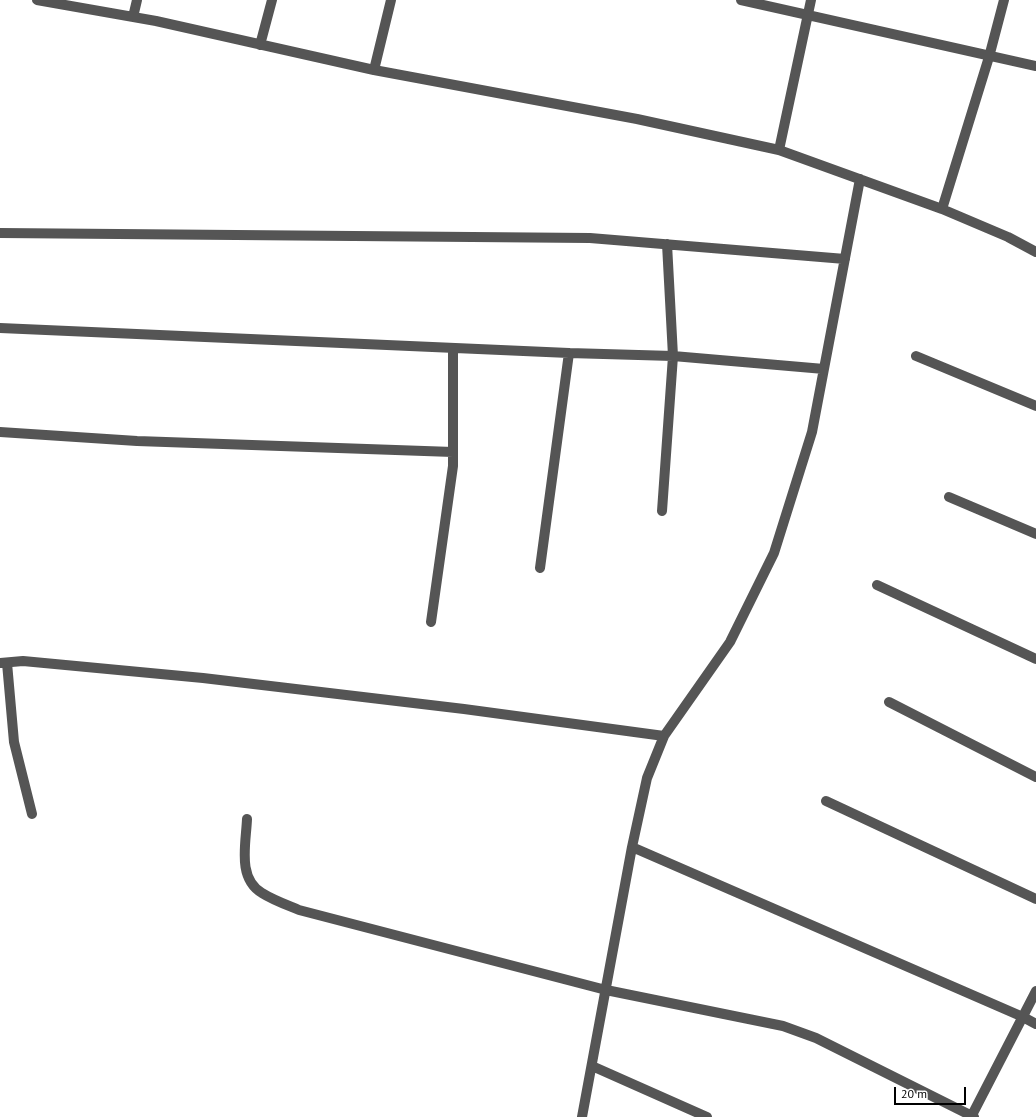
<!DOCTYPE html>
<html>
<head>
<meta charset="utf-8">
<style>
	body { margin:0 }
	#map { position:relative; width:1036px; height:1117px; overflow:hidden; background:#fff; font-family:"PT Sans",sans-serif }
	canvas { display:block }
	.scale { position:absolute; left:894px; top:1087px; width:72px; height:18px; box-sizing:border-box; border:2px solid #000; border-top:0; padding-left:5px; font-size:12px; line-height:14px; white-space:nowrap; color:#000; -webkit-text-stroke:3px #fff; paint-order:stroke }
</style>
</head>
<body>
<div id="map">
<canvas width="1036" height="1117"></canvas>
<div class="scale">20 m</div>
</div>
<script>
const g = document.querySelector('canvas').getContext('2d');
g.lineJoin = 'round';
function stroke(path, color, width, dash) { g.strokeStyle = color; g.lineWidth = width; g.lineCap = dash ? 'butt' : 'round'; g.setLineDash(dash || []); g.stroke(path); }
stroke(new Path2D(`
	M37 0 156 21 374 70 637 119 779 150 942 209 1008 237 1036 252
	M741 0 1036 66
	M133 17 137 0
	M260 45 272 0
	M374 70 391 0
	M779 150 811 0
	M942 209 989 57 1004 0
	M0 233 590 238 845 259
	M0 328 569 353 673 356 824 369
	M916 356 1036 406
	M0 432 137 441 453 452
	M949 497 1036 534
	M662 511 673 356 667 244
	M540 568 569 353
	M877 585 1036 659
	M431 622 453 466V348
	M0 663 23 661 203 678 464 709 664 736
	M7 663 14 742 32 814
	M889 702 1036 777
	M826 801 1036 899
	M247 819C246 844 237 878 262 893 273 900 287 905 299 910L606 990 783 1026 816 1038 974 1117
	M632 847 1023 1017 1036 1024
	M592 1066 707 1117
	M582 1117 632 847 647 778 664 736 730 642 774 553 812 432 860 179
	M971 1117 1036 991`), '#555', 10);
</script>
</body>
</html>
